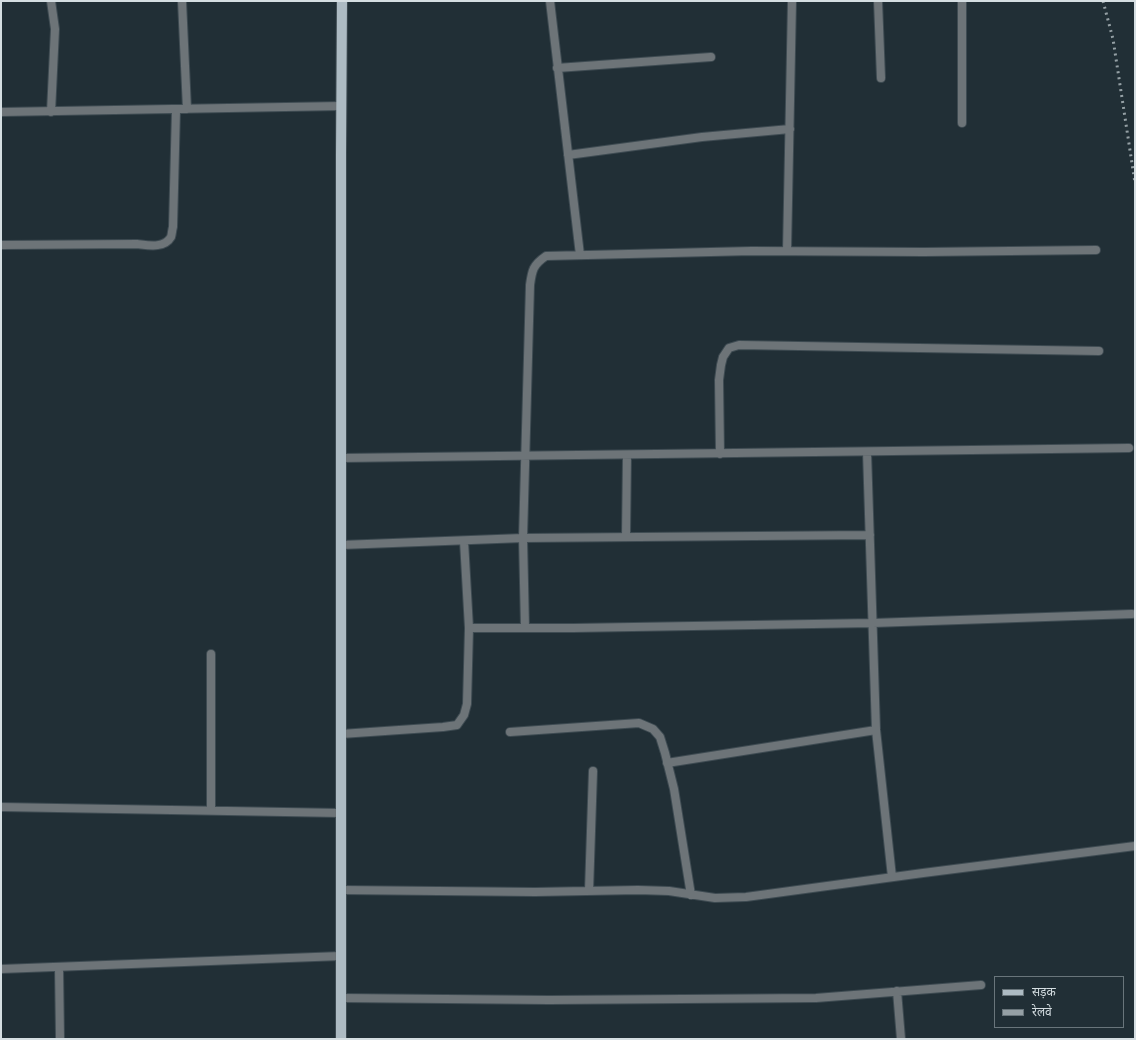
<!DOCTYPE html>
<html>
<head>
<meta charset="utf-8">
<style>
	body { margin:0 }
	#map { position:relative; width:1136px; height:1040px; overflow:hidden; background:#212f36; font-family:Mulish,"Noto Sans Devanagari",sans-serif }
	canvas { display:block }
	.frame { position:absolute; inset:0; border:2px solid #d5dee2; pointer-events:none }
	.legend { position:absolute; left:994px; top:976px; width:130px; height:52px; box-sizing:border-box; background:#212f36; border:1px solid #69757b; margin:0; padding:5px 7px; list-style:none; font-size:12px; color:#d5dee2 }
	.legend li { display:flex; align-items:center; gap:8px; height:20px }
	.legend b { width:20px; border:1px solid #69757b }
</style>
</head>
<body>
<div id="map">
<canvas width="1136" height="1040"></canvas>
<div class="frame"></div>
<ul class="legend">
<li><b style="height:5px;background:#adbbc3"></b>सड़क</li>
<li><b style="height:5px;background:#95a0a5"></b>रेलवे</li>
</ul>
</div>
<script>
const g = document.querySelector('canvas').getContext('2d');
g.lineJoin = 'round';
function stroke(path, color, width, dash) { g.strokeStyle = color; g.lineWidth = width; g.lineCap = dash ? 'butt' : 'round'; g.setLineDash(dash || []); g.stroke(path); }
const street = new Path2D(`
	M51 1 55 29 51 112
	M182 1 187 109
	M550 1 580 255
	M878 1 881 78
	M962 1V123
	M557 68 711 57
	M1 112 342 106
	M568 155 702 137 790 129
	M1 245 137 244C147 245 164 249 171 237 172 234 172 230 173 227L176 110
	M787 251 792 1
	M867 452 876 730 892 877
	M720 454 719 380 721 365 723 357 729 348 739 345 1099 351
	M341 458 1129 448
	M626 537 627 455
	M341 545 523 538 870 535
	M469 628H573L873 623 1132 614
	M525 628 523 538 530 285C532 270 533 265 546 256L752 251 924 252 1096 250
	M510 732 639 723 653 729 660 737 665 753 674 789 691 895
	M341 734 443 727 457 725 464 715 467 704 469 628 464 541
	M667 763 876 730
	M1 807 341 813
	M211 810V654
	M341 890 535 892 638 890 669 891 715 898 746 897 923 873 1135 846
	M589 891 593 771
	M59 967 60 1039
	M1 969 341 956
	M897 991 901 1039
	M341 998 549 1000 816 998 981 985`);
const primary = new Path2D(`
	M341 1039V154L342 1`);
stroke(street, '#3e4b52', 10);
stroke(primary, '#3e4b52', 12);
stroke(street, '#6d7478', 8);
stroke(primary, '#adbbc3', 10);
stroke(new Path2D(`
	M1103 1 1113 39 1135 183`), '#95a0a5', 3, [2, 4]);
</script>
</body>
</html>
